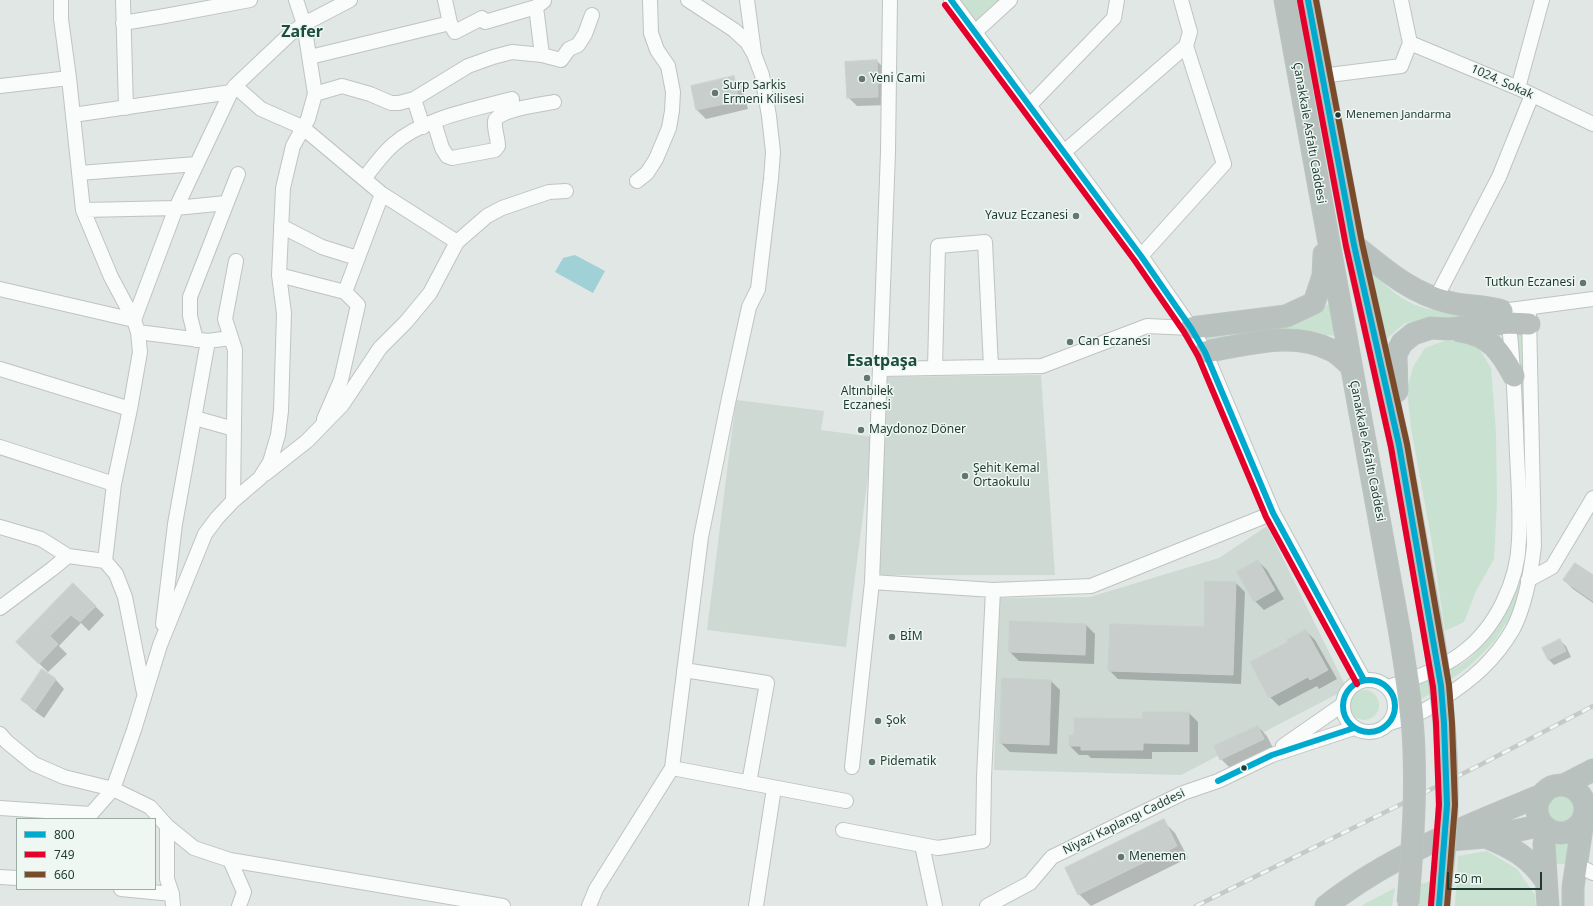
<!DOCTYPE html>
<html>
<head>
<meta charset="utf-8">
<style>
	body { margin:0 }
	#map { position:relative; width:1593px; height:906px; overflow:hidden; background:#e1e7e4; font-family:"Noto Sans",sans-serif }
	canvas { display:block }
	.legend { position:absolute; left:16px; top:818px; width:140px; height:72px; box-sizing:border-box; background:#eef7f2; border:1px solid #9baba5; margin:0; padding:5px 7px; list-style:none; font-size:12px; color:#1f3a32 }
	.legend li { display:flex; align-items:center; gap:8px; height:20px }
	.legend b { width:20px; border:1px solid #9baba5 }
	.scale { position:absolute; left:1447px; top:872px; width:95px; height:18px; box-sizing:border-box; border:2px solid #1f3a32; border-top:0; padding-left:5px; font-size:12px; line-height:14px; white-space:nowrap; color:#1f3a32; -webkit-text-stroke:3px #eef7f2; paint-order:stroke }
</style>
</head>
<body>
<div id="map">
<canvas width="1593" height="906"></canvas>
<ul class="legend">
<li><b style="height:5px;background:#00a9ce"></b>800</li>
<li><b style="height:5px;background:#e4002b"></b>749</li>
<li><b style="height:5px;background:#7a4b2a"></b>660</li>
</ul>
<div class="scale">50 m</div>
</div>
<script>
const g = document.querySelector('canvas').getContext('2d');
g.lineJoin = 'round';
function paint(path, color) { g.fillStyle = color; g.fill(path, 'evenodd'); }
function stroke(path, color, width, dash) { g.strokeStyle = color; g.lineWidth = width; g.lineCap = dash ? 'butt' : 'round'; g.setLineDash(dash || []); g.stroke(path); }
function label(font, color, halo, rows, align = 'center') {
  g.font = font + ' "Noto Sans",sans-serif'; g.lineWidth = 3; g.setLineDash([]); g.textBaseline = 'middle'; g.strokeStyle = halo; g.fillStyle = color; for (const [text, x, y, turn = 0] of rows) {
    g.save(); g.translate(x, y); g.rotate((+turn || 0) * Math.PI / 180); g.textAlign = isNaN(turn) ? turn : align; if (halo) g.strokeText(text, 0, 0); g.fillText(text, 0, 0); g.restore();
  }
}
paint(new Path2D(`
	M1041 375 1055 575H877L886 377Z
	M736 400 824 411 821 430 873 437 846 647 707 630Z
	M1267 526 1347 689 1181 775 994 770 999 598 1090 597 1219 558Z`), '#ced9d4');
paint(new Path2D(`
	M958 0H999L975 22Z
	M1371 270C1379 278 1387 287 1396 294 1421 313 1455 314 1486 315L1405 323 1386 339Z
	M1329 304 1335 336 1298 331 1207 341 1204 336 1252 330 1297 323Z
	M1521 330 1523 337 1530 539 1518 599 1510 617 1495 640 1484 652 1468 667 1435 691 1408 707 1399 690 1430 679 1462 664 1470 658 1484 644 1505 614 1513 597 1525 513 1518 336Z
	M1462 340 1480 350 1491 368 1496 433 1497 502 1494 559 1476 591 1464 622 1445 631 1432 543 1411 428 1407 390 1413 367 1425 348 1444 341Z
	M1349 705a15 15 0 1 1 30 0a15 15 0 1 1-30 0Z
	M1546 808a15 15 0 1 1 30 0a15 15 0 1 1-30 0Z
	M1551 843H1570L1569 864H1553Z
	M1487 851 1517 869 1535 895 1536 906H1455L1458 856Z
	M1432 881 1429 906H1416L1420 884Z
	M1395 888 1392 906H1362L1366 903Z`), '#c9e1d0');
paint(new Path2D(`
	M575 255 605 271 593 293 555 272 563 258Z`), '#9fd1d7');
paint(new Path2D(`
	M877 61 886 70 887 105 857 106 848 97Z
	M733 78 742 86 748 109 706 119 697 110 692 87Z
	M1258 561 1267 570 1284 599 1264 610 1255 601Z
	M1593 576V603L1573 589 1564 580Z
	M1236 583 1245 592 1241 684 1118 679 1109 670 1205 628Z
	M73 584 104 615 89 631 81 623 59 646 67 654 48 672 17 642Z
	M1011 622 1086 625 1095 634 1094 664 1019 661 1010 652Z
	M1306 631 1315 640 1337 679 1319 689 1317 686 1279 706 1270 697Z
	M1560 641 1566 646 1571 657 1554 665 1548 659Z
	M1003 679 1051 681 1060 690 1057 754 1010 752 1001 743Z
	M56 680 64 689 44 718 32 709 23 700Z
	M1189 713 1198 722V752H1152V759L1091 758 1088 755H1079L1070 746 1144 720Z
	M1258 727 1267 736 1273 748 1230 768 1221 759Z
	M1163 821 1175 833 1188 858 1091 906 1079 894Z`), '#0003');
const building = new Path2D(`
	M877 60 878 97 847 98 845 62Z
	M734 76 739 101 696 110 691 86Z
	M1258 560 1275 590 1254 602 1237 572Z
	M1575 563 1593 575V601L1563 580Z
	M1205 581 1236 582 1233 675 1108 671 1110 624 1204 627Z
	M73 583 96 606 80 622 71 615 50 636 58 644 39 664 16 642Z
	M1010 621 1086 624 1085 655 1009 652Z
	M1306 630 1328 670 1310 680 1308 677 1269 698 1250 662 1288 642 1287 640Z
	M1560 639 1566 651 1548 660 1542 648Z
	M42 669 56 679 35 710 21 700Z
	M1002 678 1051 680 1049 745 1000 743Z
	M1143 712H1189V744L1143 743V750H1081V746H1069V735H1074V718L1143 719Z
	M1258 726 1264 739 1220 760 1214 746Z
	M1164 819 1177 846 1078 895 1065 868Z`);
paint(building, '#c8cecb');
stroke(building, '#cad0cd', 1);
const minor = new Path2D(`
	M61 0V19L69 78 83 210 111 277 134 320 138 332 140 352 130 409 114 484 105 561
	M123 0 126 108
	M445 0 450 23
	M747 0 754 52
	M951 0 1141 256 1191 328 1205 352 1273 513 1364 680
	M123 23 165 16 250 0
	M975 32 1010 0
	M1410 43 1518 88 1593 124
	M542 55 561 60 569 49 578 45 585 34 592 15
	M310 57 450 23 455 32 482 18 485 22 536 7
	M1321 76 1401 66 1410 43 1401 0
	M0 86 69 78
	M235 86 261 109 302 127 382 194 457 242
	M1518 88 1542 0
	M315 94 342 86 370 94 391 103H399L414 99 468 66 493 57 512 52 542 55 536 7 544 1V0
	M414 99 423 127
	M1029 106 1114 18 1117 0
	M73 115 231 92 235 86 290 34 304 24 350 0
	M434 122 442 148 447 156 452 158 495 150 498 146C498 139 494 128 495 121 497 110 544 104 554 102
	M1064 152 1186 46 1190 32 1181 0
	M79 173 197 164
	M364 179C373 167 383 153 394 144 423 118 476 109 512 99
	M637 181 647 173 656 159 669 128 672 111 673 92 668 66 657 50 651 33 650 0
	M83 210 176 208 226 203
	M281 226 322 247 357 258
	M1141 256 1224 164 1186 46
	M279 275 345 292 358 305 341 380 324 419
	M0 289 134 320
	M345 292 382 194
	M1436 298 1499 177 1532 95
	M134 320 176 208 231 92
	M138 332 208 341 230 338
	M196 340 190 316V297L238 174
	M935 368 938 246 985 242 991 367
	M0 369 130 409
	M880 369 1042 366 1147 326 1191 328
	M195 418 234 429
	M0 447 114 484
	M265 474 307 441 342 405 380 348 406 322 430 293 457 242 487 216 502 208 549 192 566 191
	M233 501 235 350 225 319 236 261
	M0 527 41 539 68 556
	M1528 580 1552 567 1593 498
	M872 582 993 590 1091 586 1273 513
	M0 608 52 569 68 556 105 561 116 574 125 597 144 693
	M163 624 175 524 208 341
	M684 670 767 683 749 783
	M1343 706a26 26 0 1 1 52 0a26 26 0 1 1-52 0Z
	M1388 687C1414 679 1441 669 1462 653 1496 628 1518 581 1519 540 1521 504 1517 467 1516 430 1515 406 1514 382 1512 358 1511 347 1511 335 1508 324 1507 320 1504 315 1502 311L1593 299
	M1390 723C1399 720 1409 717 1419 713 1427 710 1435 704 1442 699 1472 680 1495 660 1513 629 1525 606 1531 572 1534 546L1529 315
	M0 734 7 742 34 764 64 777 113 789 150 807 167 826 194 848 230 860 503 906
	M1283 746 1342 705
	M852 767 872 582 888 152 890 0
	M672 768 846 801
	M0 808 91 814 113 789 134 730 160 645 205 534 217 518 233 501 260 478 270 462 278 435 281 411 284 313 279 275 283 188 293 146 308 119 315 94 304 24 296 0
	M167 826V879L172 894 173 906
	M843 830 922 845
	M230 860 244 892 239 906
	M1577 865 1593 873
	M0 877 17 878
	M121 889 172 894
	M589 906 596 889 672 768 701 537 728 403 749 307 758 289 771 179 773 152 769 116 762 75 754 54 747 42 734 30 688 0
	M756 906 774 788
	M935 906 922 845 938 848 983 841 984 777 993 590
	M987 906 1030 883 1052 857 1183 793 1218 781 1272 755 1354 728`);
const highway = new Path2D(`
	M1285 0 1400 634
	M1308 0 1354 245 1399 445 1430 617
	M1354 245C1383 268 1410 293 1448 302 1465 307 1484 305 1502 311
	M1191 328 1286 316 1314 303 1323 276 1324 254
	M1460 331C1490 336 1500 350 1514 376
	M1205 352C1244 345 1293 330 1331 350 1338 353 1344 360 1350 365
	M1397 391 1396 354 1402 343 1413 334 1431 328 1448 329 1508 323 1529 324
	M1564 785 1593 770
	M1537 809a24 24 0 1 1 48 0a24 24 0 1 1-48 0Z
	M1547 829 1544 844 1548 906
	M1486 837C1513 848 1529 857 1546 881
	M1450 840 1486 837 1543 825
	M1326 906C1391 855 1467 826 1542 795
	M1573 906V887L1583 821`);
stroke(minor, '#bec4c1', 16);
stroke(highway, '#bbc4c1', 23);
stroke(minor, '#fafbfb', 14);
stroke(highway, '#b9c1bf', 21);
const rail = new Path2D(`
	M1196 906 1480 765 1593 706`);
stroke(rail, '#c6c9c8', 4.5);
stroke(rail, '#eef7f2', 3, [9]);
const highwayBridge = new Path2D(`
	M1430 617C1441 680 1448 742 1447 805 1447 838 1442 872 1439 905
	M1400 634C1406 673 1413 712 1414 752 1416 802 1412 853 1408 903`);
stroke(highwayBridge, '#bbc4c1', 23, []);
stroke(highwayBridge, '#b9c1bf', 21);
stroke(new Path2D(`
	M951 0 1141 256 1191 328 1205 352 1273 513 1364 680
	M1308 0 1354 245 1399 445 1441 686 1444 723 1447 805 1439 906
	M1343 706a26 26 0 1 1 52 0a26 26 0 1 1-52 0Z
	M1218 781 1272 755 1354 728`), '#00a9ce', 6);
stroke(new Path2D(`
	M1300 1 1346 246 1391 447 1433 687 1436 723 1439 805 1431 905
	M945 5 1135 261 1184 332 1198 356 1266 517 1357 684`), '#e4002b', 6);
stroke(new Path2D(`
	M1316 0 1362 243 1407 444 1449 685 1452 723 1455 805 1447 906`), '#7a4b2a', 6);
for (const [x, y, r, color] of [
	[862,79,4,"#637770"],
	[715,93,4,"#637770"],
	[1338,115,3.5,"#1f3a32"],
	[1076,216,4,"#637770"],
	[1583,283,4,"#637770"],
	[1070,342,4,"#637770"],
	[867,378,4,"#637770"],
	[861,430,4,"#637770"],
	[965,476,4,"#637770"],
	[892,637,4,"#637770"],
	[878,721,4,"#637770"],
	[872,762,4,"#637770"],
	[1244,768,3.5,"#1f3a32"],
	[1121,857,4,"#637770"]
]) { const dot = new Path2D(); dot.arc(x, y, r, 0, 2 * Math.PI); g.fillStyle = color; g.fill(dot); stroke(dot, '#eef7f2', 1.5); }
label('11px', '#1f3a32', '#eef7f2', [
	["Menemen Jandarma",1346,115]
], 'left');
label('12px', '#1f3a32', '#eef7f2', [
	["Yeni Cami",870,79],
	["Surp Sarkis",723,86],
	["Ermeni Kilisesi",723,100],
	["Yavuz Eczanesi",1068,216,"right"],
	["Tutkun Eczanesi",1575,283,"right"],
	["Can Eczanesi",1078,342],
	["Altınbilek",867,392,"center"],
	["Eczanesi",867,406,"center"],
	["Maydonoz Döner",869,430],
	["Şehit Kemal",973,469],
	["Ortaokulu",973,483],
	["BİM",900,637],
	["Şok",886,721],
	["Pidematik",880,762],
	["Menemen",1129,857]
], 'left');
label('12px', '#1f3a32', '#eef7f2', [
	["1024. Sokak",1502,82,24],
	["Çanakkale Asfaltı Caddesi",1309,133,80],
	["Çanakkale Asfaltı Caddesi",1367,451,79],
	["Niyazi Kaplangı Caddesi",1124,822,-26]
]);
label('bold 16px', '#1b4c3f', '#eef7f2', [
	["Zafer",302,32],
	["Esatpaşa",882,361]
]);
</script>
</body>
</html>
